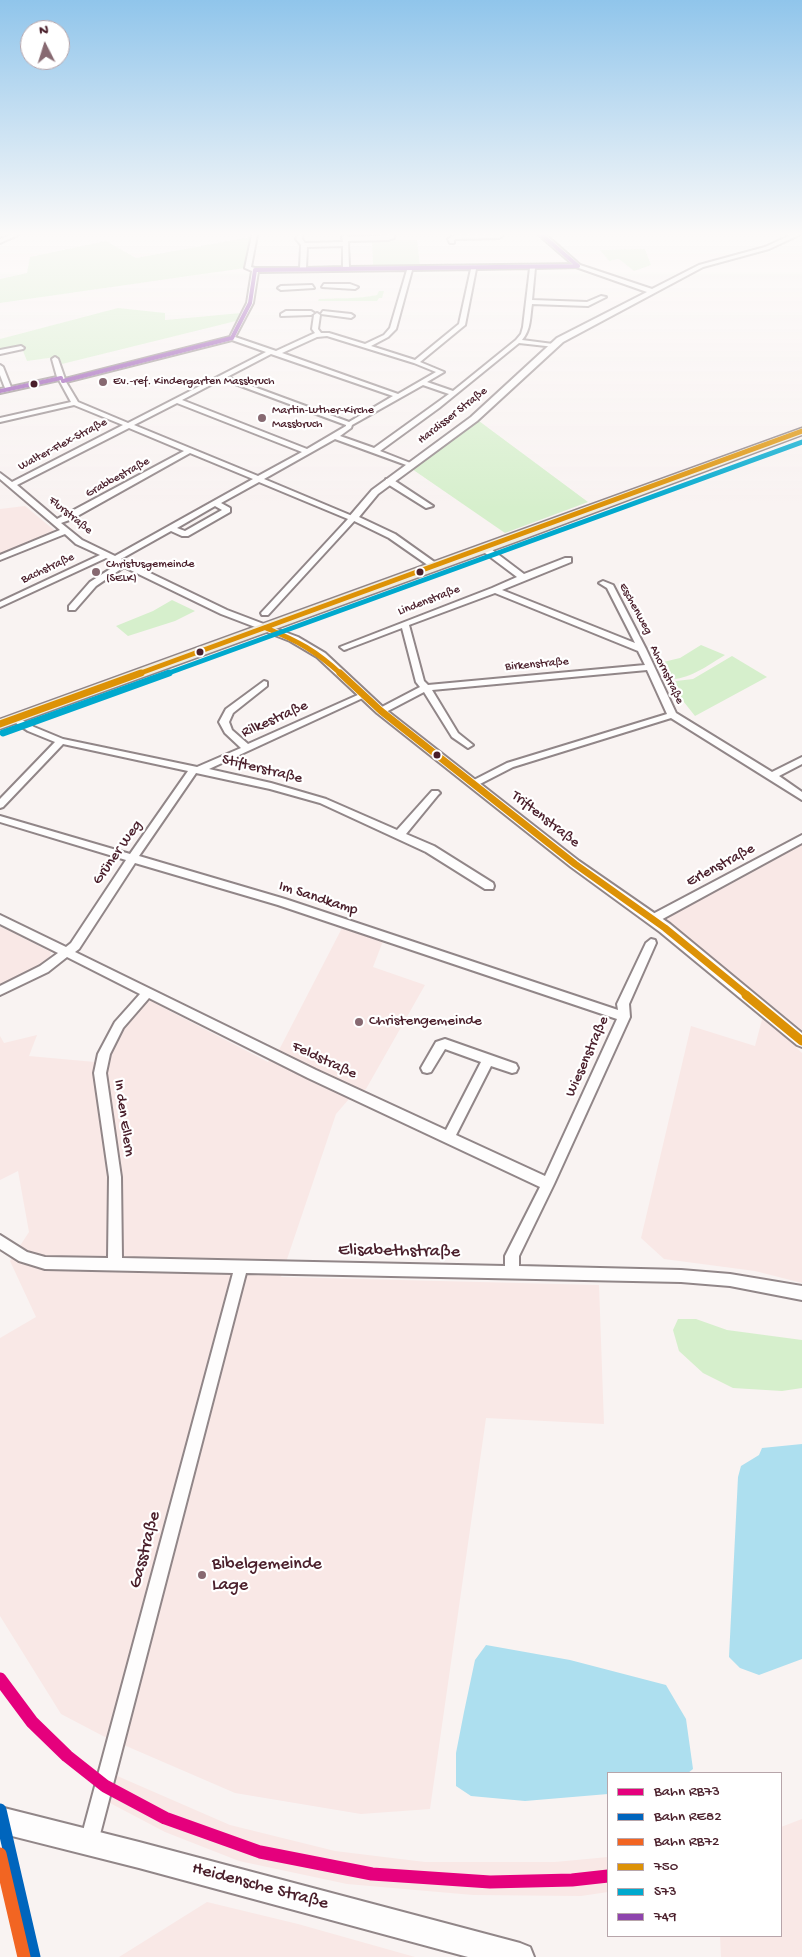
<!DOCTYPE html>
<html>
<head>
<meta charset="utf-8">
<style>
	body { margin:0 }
	#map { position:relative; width:802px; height:1957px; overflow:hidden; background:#f9f3f2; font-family:"Gochi Hand",sans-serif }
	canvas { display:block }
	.legend { position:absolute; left:607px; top:1772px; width:175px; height:165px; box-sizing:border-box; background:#fff; border:1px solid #b7a5aa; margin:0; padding:6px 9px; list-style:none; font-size:15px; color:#4a1f2b }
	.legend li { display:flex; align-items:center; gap:10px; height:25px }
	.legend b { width:25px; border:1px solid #b7a5aa }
	.north { position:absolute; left:20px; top:20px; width:50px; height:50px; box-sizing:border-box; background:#fff; border:1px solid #b7a5aa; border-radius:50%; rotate:355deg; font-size:14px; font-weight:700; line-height:20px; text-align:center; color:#4a1f2b }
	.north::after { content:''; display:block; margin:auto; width:18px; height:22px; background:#876971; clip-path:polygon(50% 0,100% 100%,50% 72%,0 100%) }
</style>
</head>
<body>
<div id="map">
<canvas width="802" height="1957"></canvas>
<ul class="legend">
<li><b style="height:6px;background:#e5007d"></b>Bahn RB73</li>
<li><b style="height:6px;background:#0065bd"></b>Bahn RE82</li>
<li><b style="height:6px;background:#f26522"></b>Bahn RB72</li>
<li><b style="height:6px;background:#dd9206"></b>750</li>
<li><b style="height:6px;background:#00a9ce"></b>S73</li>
<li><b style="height:6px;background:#8e44ad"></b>749</li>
</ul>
<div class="north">N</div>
</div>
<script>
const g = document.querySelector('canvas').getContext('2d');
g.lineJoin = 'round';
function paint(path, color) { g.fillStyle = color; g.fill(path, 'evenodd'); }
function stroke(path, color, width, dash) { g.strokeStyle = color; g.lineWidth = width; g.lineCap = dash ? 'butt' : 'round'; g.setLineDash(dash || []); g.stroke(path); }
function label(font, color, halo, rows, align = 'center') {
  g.font = font + ' "Gochi Hand",sans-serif'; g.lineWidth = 4.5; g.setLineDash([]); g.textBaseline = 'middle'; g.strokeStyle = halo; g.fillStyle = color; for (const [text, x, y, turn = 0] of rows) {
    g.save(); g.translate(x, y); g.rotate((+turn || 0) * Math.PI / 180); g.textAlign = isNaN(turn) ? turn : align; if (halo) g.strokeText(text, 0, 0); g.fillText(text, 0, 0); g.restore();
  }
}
paint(new Path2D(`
	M25 506 54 530V532L0 555V509Z
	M802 838V1030L661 916Z
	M0 926 51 952 49 960 40 967 0 985Z
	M342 928 383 941 373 967 425 985 366 1089 349 1099 336 1114 281 1277 599 1285 604 1424 486 1418 430 1809 361 1814 235 1793 103 1736 61 1714 0 1616V1338L36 1317 10 1261 29 1232 18 1171 0 1180V1036L4 1043 37 1035 29 1056 106 1063 122 1028 147 997 164 1008 268 1062 279 1050Z
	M763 1016 802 1053V1283L755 1271 664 1259 641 1238 691 1026 755 1046Z
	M115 1775 230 1825 335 1851 425 1862H555L608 1857V1892L581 1896 473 1895 347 1884 239 1861 165 1832 108 1802Z
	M802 1819V1957H721L720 1936H781V1827Z
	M207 1902 298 1924 415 1957H119Z`), '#f9e8e6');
paint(new Path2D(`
	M251 237 245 268 0 303V279L27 273 30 257 106 241 136 258Z
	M372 240H417L420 265 373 266Z
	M645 249 651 265 634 271 619 259 612 260 610 262 600 250Z
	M379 291H384L382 298H379L377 301H318L319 299C337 298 358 299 377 295Z
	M118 308 165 313V320L241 313 236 321 62 364 59 358 56 357 27 361 21 346 0 350V339Z
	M479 421 588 502 505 533 412 469Z
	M172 600 195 611 175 621 128 636 116 626 153 611Z
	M701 645 725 655C708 665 683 685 663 677L659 663 680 658Z
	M732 656 767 677 695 716 668 682 693 679Z
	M678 1319H696L727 1330 802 1340V1388L782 1391 733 1388 703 1373 679 1351 673 1330Z`), '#d6efcc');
paint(new Path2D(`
	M802 1444V1659L759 1675 740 1668 729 1657 738 1477 741 1466 759 1455 762 1448Z
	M486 1645 570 1660 666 1685 686 1719 693 1769 688 1773H608V1794L525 1801 471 1796 456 1786V1753L464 1712 475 1660Z`), '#addfef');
const minor = new Path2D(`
	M11 235H18L0 243V239Z
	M252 235H257L251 267 255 268H300L301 245 296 239 298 235H302V239L305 243 343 242 342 237 345 235 348 237 394 235V238L388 240 348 241 349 267 578 264 580 267 535 268 532 300 587 302 601 296 606 297 588 306 532 304C530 316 531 330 522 340L553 344 556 346 555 347 519 343 439 408 380 451 413 464V466H409L335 439 264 479 357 518 268 615H262L261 613 348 519 259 482 221 503 230 508V512L188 536H182L171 531 121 559 227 610 269 626V630H263L221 614 124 567 96 586 75 610H69V606L90 582 118 564 106 558 0 607V602L100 555 76 544 65 534 0 560V555L60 530 0 479V473L12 482 123 425 74 405 0 422V418L71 402 59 380 0 393V389L5 388 0 375V365L3 367 11 387 57 377 52 359 55 357 58 359 65 379 230 337 247 303 252 271 245 268ZM343 246V267L306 268 307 247ZM530 268 523 327 521 334 516 340 453 391 427 382 444 372 420 362 465 325 476 269ZM471 269 459 324 415 360 371 346 388 337 396 329 412 270ZM407 270 390 328 384 335 365 344 329 333H321L318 329 320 315 317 313 314 315 312 329 315 333 276 351 235 337 253 303 258 272ZM327 336 414 363 436 372 398 394 282 353 317 337ZM232 340 266 352 128 423 78 402 66 382ZM271 354 393 396 349 422 227 377ZM222 379 346 425V426L307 449 182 400ZM423 385 449 394 374 448 340 436 351 428 352 425ZM177 403 302 452 258 476 134 425ZM129 428 184 451 57 519 17 485ZM190 453 253 479 115 556 82 540 61 523 72 519ZM215 506 222 510 185 531 177 528Z
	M455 235H501L502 236 499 238 456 239 454 240V243H450L448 239Z
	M324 284H350L358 287 355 289 322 287Z
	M312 285 314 288 281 290 278 288 281 286Z
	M286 311H311L314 313 311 315 281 316V314Z
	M323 311 351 314 354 316 351 318 321 314Z
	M21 346 24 348 23 349 0 354V350Z
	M386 479H392L433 506 426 508 386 483Z
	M481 546H487L524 574 565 558H571V562L502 590 635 643 607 588 599 583 603 581 613 585 646 649 676 713 772 772 802 757V764L779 776 802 792V800L671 718 513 767 476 786H470L468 784 470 782 507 763 667 714 647 670 432 690 458 733 473 745 468 748 452 737 424 692 384 713H378V709L420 687 416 682 402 628 347 649 344 650 340 647 492 588 517 577 481 550ZM495 593 638 651 645 665 428 685 424 681 409 625Z
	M264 681 267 682V686L233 713 229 722 232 730 248 744 360 694H366L367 696 209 769 271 783 326 799 397 830 432 791H438L440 793 438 795 406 834 434 846 493 883 494 886 493 889H485L426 852 320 803 270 789 196 773 139 856 285 899 618 1010 617 1004 646 943 651 939 655 940 656 943 629 1004 630 1017 554 1184 519 1256V1266L681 1270 730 1274 802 1286V1300L730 1286 681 1282 246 1273 98 1842 95 1848 89 1851 83 1848 80 1842 233 1273 45 1269 19 1261 0 1249V1235L27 1252 45 1257 108 1258 109 1177 94 1073 98 1054 115 1022 140 994 67 957 48 972 0 995V986L40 966 58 953 0 924V915L66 947 71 943 126 860 0 822V816L130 854 188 771 63 744 3 807 0 808V799L55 742 28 731 10 719 15 716 34 727 63 739 197 767 241 748 225 733 219 722 226 709ZM135 863 278 905 617 1019 545 1176 456 1135 491 1066 512 1073 516 1072 518 1068 516 1064 445 1039 436 1042 421 1068 423 1072 427 1073 431 1072 445 1049 481 1062 446 1130 316 1070 75 952 79 949ZM149 998 308 1078 540 1187 505 1256V1266L122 1258 121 1177 106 1073 110 1054 123 1028Z
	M802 835V843L657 922 653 923 648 919 649 916Z`);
const tertiary = new Path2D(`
	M539 235H546L580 265 652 289 699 265 765 247 791 235H799L769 249 703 267 563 342 477 421 378 494 359 517 395 534 440 566 435 569 432 568 389 538 348 518 372 490 471 417 557 338 647 292 576 267Z
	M266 625 298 637 325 653 385 709 579 861 670 924 802 1033V1047L797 1045 660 932 571 867 377 713 317 657 290 641 262 630 261 628 262 626Z`);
const secondary = new Path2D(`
	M0 1807 139 1842 520 1943 530 1947 534 1957H468L139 1868 0 1833Z`);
const primary = new Path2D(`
	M802 428V435L518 541 0 729V719Z`);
stroke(minor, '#918688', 4);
stroke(tertiary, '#918688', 4);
stroke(secondary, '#918688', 4);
stroke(primary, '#918688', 3);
paint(minor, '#fefdfd');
paint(tertiary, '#fefdfd');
paint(secondary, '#fefdfd');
paint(primary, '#f0ebdf');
stroke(new Path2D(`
	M266 628C298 641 316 651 341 674
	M138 674 802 431`), '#dd9206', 5);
stroke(new Path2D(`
	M340 673 381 711 575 864 665 928 748 996
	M0 724 141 673`), '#dd9206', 7);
stroke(new Path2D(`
	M746 995 802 1041`), '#dd9206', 9);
stroke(new Path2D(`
	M166 674 802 442`), '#00a9ce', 5);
stroke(new Path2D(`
	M3 733 169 673`), '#00a9ce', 7);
stroke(new Path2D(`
	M542 235 578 266
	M255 270 578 266
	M63 381 232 338 250 303 255 270
	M0 391 61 378`), '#8e44ad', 4);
stroke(new Path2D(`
	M0 1679 32 1722 67 1756 105 1786 165 1818 260 1852 372 1874 490 1882 572 1880 608 1876`), '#e5007d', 13);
stroke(new Path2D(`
	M0 1810 34 1957`), '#0065bd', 13);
stroke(new Path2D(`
	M0 1854 24 1957`), '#f26522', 13);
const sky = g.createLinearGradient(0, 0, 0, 509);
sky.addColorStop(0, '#90c5eb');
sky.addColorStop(0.46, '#fcfaf9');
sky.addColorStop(1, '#fcfaf900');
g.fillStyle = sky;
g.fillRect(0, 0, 802, 509);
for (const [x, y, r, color] of [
	[103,382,5,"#876971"],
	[34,384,4.5,"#4a1f2b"],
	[262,418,5,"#876971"],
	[96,572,5,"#876971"],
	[420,572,4.5,"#4a1f2b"],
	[200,652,4.5,"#4a1f2b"],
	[437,755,4.5,"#4a1f2b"],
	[359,1022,5,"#876971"],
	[202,1575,5,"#876971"]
]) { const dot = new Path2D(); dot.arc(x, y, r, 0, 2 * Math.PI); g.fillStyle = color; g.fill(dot); stroke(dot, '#fff', 2); }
label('12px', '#4a1f2b', '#fff', [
	["Ev.-ref. Kindergarten Massbruch",113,382],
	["Martin-Luther-Kirche",272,411],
	["Massbruch",272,425],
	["Christusgemeinde",106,565],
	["(SELK)",106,579]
], 'left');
label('12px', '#4a1f2b', '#fff', [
	["Hardisser Straße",453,416,-38],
	["Walter-Flex-Straße",63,445,-28],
	["Grabbestraße",118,478,-29],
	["Flurstraße",70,516,39],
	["Bachstraße",48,569,-25],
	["Lindenstraße",429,601,-21],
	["Eschenweg",635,609,61],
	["Birkenstraße",537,665,-5],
	["Ahornstraße",666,675,64]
]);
label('15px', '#4a1f2b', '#fff', [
	["Rilkestraße",275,720,-24],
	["Stifterstraße",262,770,14],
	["Triftenstraße",545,820,38],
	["Grüner Weg",118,853,-55],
	["Erlenstraße",721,866,-28],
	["Im Sandkamp",318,899,18],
	["Wiesenstraße",588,1057,-66],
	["Feldstraße",324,1061,25],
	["In den Ellern",123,1118,82]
]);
label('15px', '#4a1f2b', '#fff', [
	["Christengemeinde",369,1022]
], 'left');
label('18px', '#4a1f2b', '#fff', [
	["Elisabethstraße",399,1252,1],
	["Gasstraße",146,1550,-75],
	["Heidensche Straße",260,1887,15]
]);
label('18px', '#4a1f2b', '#fff', [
	["Bibelgemeinde",212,1565],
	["Lage",212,1586]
], 'left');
</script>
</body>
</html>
